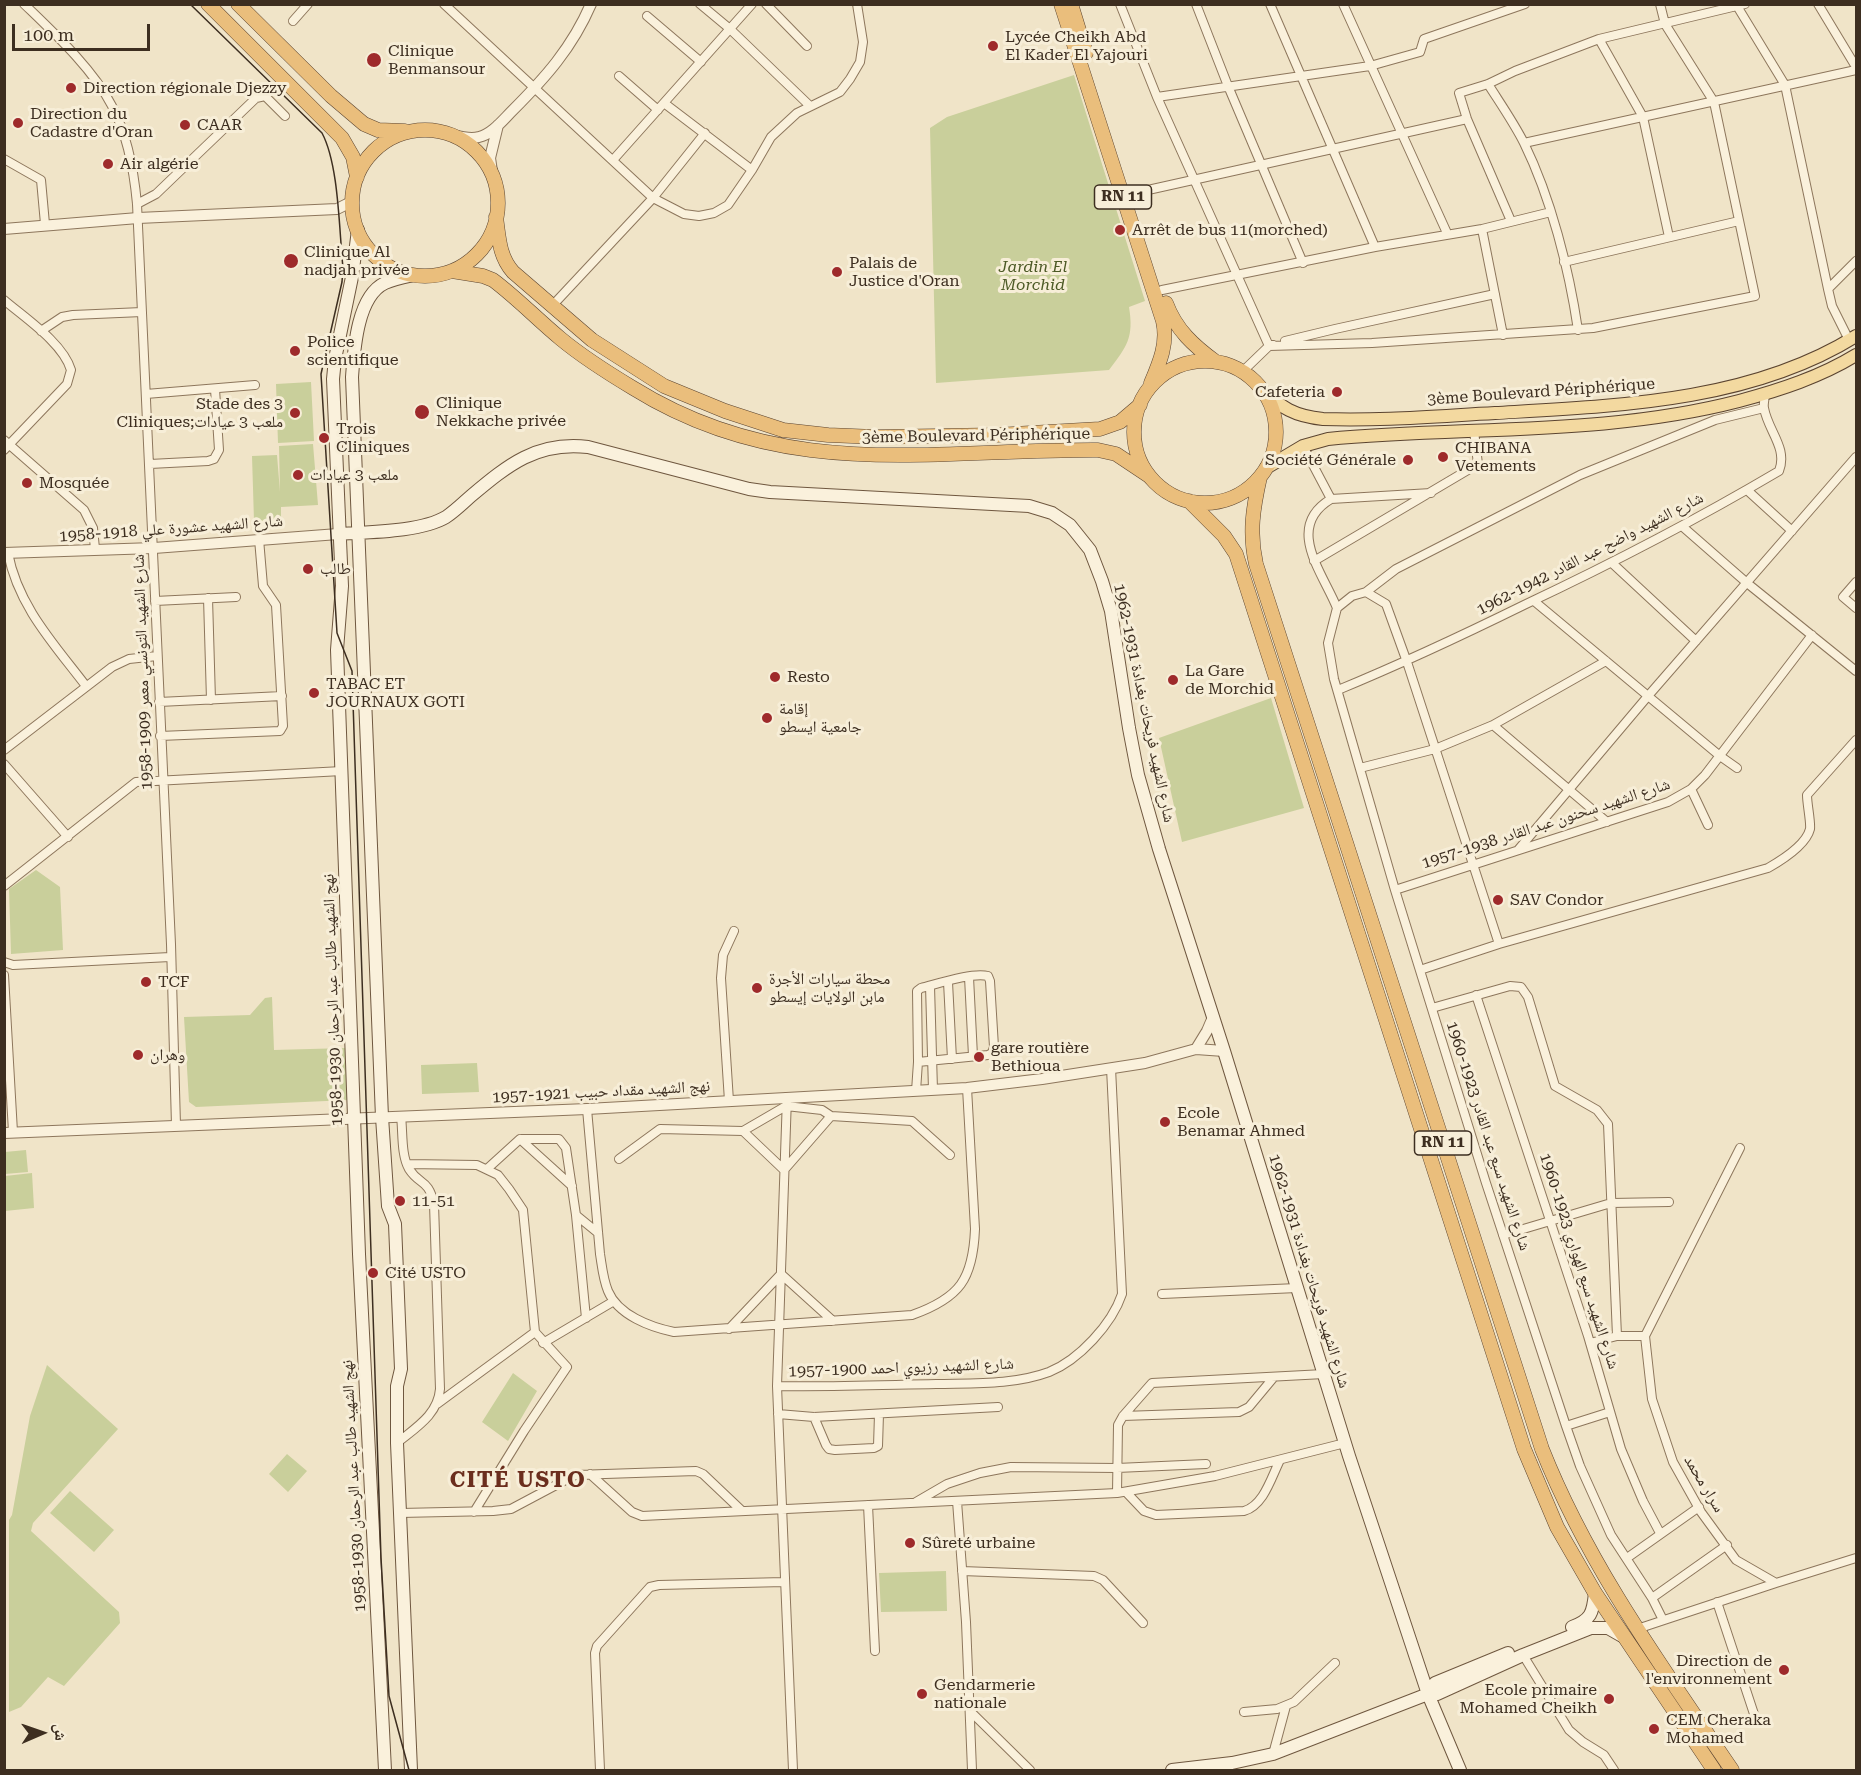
<!DOCTYPE html>
<html>
<head>
<meta charset="utf-8">
<style>
	body { margin:0 }
	#map { position:relative; width:1861px; height:1775px; overflow:hidden; background:#f0e4c8; font-family:"Roboto Serif","Noto Naskh Arabic",serif }
	canvas { display:block }
	.frame { position:absolute; inset:0; border:6px solid #3d2e20; pointer-events:none }
	.north { position:absolute; left:12px; top:1703px; width:60px; height:60px; -webkit-text-stroke:4px #f7eed8; paint-order:stroke; rotate:88deg; font-size:16px; font-weight:700; line-height:24px; text-align:center; color:#3d2e20 }
	.north::after { content:''; display:block; margin:auto; width:21px; height:27px; background:#3d2e20; clip-path:polygon(50% 0,100% 100%,50% 72%,0 100%) }
	.scale { position:absolute; left:12px; top:24px; width:138px; height:27px; box-sizing:border-box; border:3px solid #3d2e20; border-top:0; padding-left:8px; font-size:18px; line-height:21px; white-space:nowrap; color:#3d2e20; -webkit-text-stroke:4px #f7eed8; paint-order:stroke }
</style>
</head>
<body>
<div id="map">
<canvas width="1861" height="1775"></canvas>
<div class="frame"></div>
<div class="north">ش</div>
<div class="scale">100 m</div>
</div>
<script>
const g = document.querySelector('canvas').getContext('2d');
g.lineJoin = 'round';
function paint(path, color) { g.fillStyle = color; g.fill(path, 'evenodd'); }
function stroke(path, color, width, dash) { g.strokeStyle = color; g.lineWidth = width; g.lineCap = dash ? 'butt' : 'round'; g.setLineDash(dash || []); g.stroke(path); }
function label(font, color, halo, rows, align = 'center') {
  g.font = font + ' "Roboto Serif","Noto Naskh Arabic",serif'; g.lineWidth = 6; g.setLineDash([]); g.textBaseline = 'middle'; g.strokeStyle = halo; g.fillStyle = color; for (const [text, x, y, turn = 0] of rows) {
    g.save(); g.translate(x, y); g.rotate((+turn || 0) * Math.PI / 180); g.textAlign = isNaN(turn) ? turn : align; if (halo) g.strokeText(text, 0, 0); g.fillText(text, 0, 0); g.restore();
  }
}
paint(new Path2D(`
	M1074 75 1145 301 1129 307C1134 338 1127 346 1109 370L936 383 930 128 947 117Z
	M311 382 314 441 278 443 276 384Z
	M313 444 318 505 281 507V520L254 521 252 456 277 455 280 492 279 446Z
	M1271 698 1304 808 1182 842 1159 738Z
	M36 870 60 887 63 950 11 954 9 889Z
	M272 997 274 1050 346 1048 348 1100 196 1107 189 1102 184 1017 250 1015 265 998Z
	M477 1063 479 1092 422 1094 421 1065Z
	M26 1150 28 1172 5 1174V1152Z
	M32 1173 34 1208 5 1211V1176Z
	M47 1365 118 1429 33 1523 31 1531 119 1612 120 1623 64 1686 48 1677 21 1707 9 1712V1520L12 1515 30 1416Z
	M513 1373 537 1391 508 1441 482 1422Z
	M287 1454 307 1471 288 1492 269 1474Z
	M70 1491 114 1530 94 1552 50 1513Z
	M946 1571 947 1611 881 1612 879 1573Z`), '#c9cf9b');
const minor = new Path2D(`
	M24 4C54 33 93 69 112 106 128 136 134 171 137 204L171 944 176 1125
	M444 4 653 198 684 214 699 216 714 213 728 205 752 170 771 137 797 113 840 92 850 79 860 62 863 42 857 4
	M700 4 730 29 810 106
	M766 4 807 46
	M1120 4 1157 97 1269 346
	M1196 4 1228 86 1303 263
	M1270 4 1375 247
	M1343 4 1447 233
	M1818 4 1856 67
	M1737 6 1785 85 1828 289
	M647 16 701 62
	M293 21 308 4
	M1599 39 1643 117 1669 237
	M619 76 658 110
	M1488 84C1500 103 1514 123 1524 143 1551 198 1569 269 1578 330
	M1157 97 1370 66 1420 52 1424 39 1525 4
	M664 103 752 170
	M1524 143 1856 70
	M4 159 41 180 45 224
	M613 160 752 4
	M1130 194 1467 119
	M137 204 156 194 256 98 265 96 285 116
	M1511 221 1467 119 1459 93 1488 84 1515 71 1599 39 1745 4
	M1482 229 1503 335
	M1564 262 1739 221
	M1162 290 1375 247 1482 229 1551 212
	M4 300C25 318 63 343 71 370L67 384 4 450
	M552 306 653 198 705 133
	M41 331 62 317 73 315 142 312
	M1849 340 1832 306 1828 289 1856 261
	M1285 341 1335 329 1495 294
	M1269 346 1372 343 1593 328 1755 296 1714 102 1665 24 1660 4
	M1242 372 1269 346 1273 345
	M146 394 255 385
	M4 440 84 510 93 528 95 549
	M1303 446 1331 499
	M150 464 208 461 214 459 219 450 215 389
	M1747 490 1792 531
	M1683 527 1747 583 1856 671
	M8 553C18 606 54 644 86 686
	M1314 561 1478 464 1474 431
	M1612 563 1696 641
	M1856 582 1843 597 1856 608
	M1366 592 1386 604 1407 662 1499 944
	M208 598 211 700
	M155 601 236 597
	M1534 601 1720 756 1737 768
	M1337 608C1323 573 1284 527 1331 499L1431 493
	M1338 690C1401 664 1463 635 1524 605 1611 564 1696 520 1779 471 1788 448 1768 431 1764 408 1763 404 1765 398 1765 394
	M159 702 282 696
	M1493 725 1607 822
	M160 736 280 731 283 726 276 605 263 586 259 539
	M4 750 112 667 129 659 157 656
	M4 764 68 837
	M1360 768 1435 749 1493 725 1606 661
	M1691 789 1708 825
	M1518 850 1648 696 1856 457
	M4 886 136 782 342 771
	M1395 890 1668 802 1691 789 1705 775 1812 635
	M4 962 13 965 170 957
	M1420 970 1499 944 1768 868C1782 860 1806 845 1810 829 1811 822 1807 804 1807 795L1856 740
	M4 975 13 1132
	M969 977 973 1056
	M948 982 952 1059
	M930 986 933 1090
	M1476 995 1588 1336 1621 1449 1643 1501 1660 1533
	M1432 1008 1510 986 1521 987 1528 997 1555 1086 1597 1110 1608 1124 1617 1336
	M916 1091 918 1062 917 991 921 988C937 984 972 972 988 976L990 981 994 1047 992 1053 988 1055 918 1062
	M787 1097 777 1386 793 1770
	M729 1101 721 978 723 955 734 931
	M587 1109 600 1254C602 1266 603 1279 608 1291 618 1315 650 1327 674 1332L912 1315C960 1298 973 1279 975 1229L967 1088
	M743 1131 784 1170 831 1116 912 1121 950 1155
	M520 1139 572 1186
	M619 1159 660 1129 743 1131 786 1106 822 1110 831 1116
	M407 1164 477 1165 498 1175 509 1189 523 1210 535 1332 437 1404
	M487 1169 520 1139H559L566 1148 576 1215 598 1233
	M576 1215 586 1318
	M1503 1235 1611 1203 1669 1202
	M1162 1294 1297 1288
	M729 1329 781 1274 833 1321
	M543 1343 614 1301
	M1590 1343 1617 1336H1645
	M777 1386C830 1387 883 1385 936 1384 974 1383 1014 1385 1049 1372 1079 1360 1112 1324 1122 1294L1111 1068
	M778 1414 814 1417 998 1407
	M1123 1416 1239 1412 1249 1407 1274 1377
	M814 1417 826 1445 829 1449 835 1450 874 1448 878 1446 879 1414
	M1566 1426 1610 1412
	M397 1443C415 1428 438 1415 440 1389L434 1204C428 1178 420 1186 409 1169 401 1155 403 1133 401 1116
	M590 1474 632 1512 642 1516 1117 1493 1215 1476 1345 1443
	M1126 1492 1144 1511 1156 1515 1244 1511C1264 1505 1271 1478 1280 1460
	M1117 1493 1118 1425 1123 1416 1152 1383 1324 1374
	M957 1501 966 1622 972 1770
	M916 1502 947 1484 980 1473 1011 1467 1117 1468 1206 1464
	M868 1505 875 1651
	M474 1512 524 1431 567 1367 535 1332
	M400 1513 493 1511 511 1509 575 1475 696 1471 703 1474 742 1511
	M1627 1558 1699 1507
	M962 1571 1094 1576 1103 1580 1143 1623
	M1776 1583 1856 1558
	M1652 1598 1727 1545
	M1717 1602 1754 1714
	M1663 1620 1652 1598 1611 1535 1580 1466 1566 1426 1486 1183 1395 890 1334 679 1328 643 1337 608 1352 596 1366 592 1396 569 1580 475 1715 420 1764 408
	M1637 1629 1776 1583 1736 1560 1701 1512 1673 1462 1652 1399 1645 1336 1740 1148
	M1523 1655 1569 1730 1583 1742 1604 1755 1614 1770
	M970 1711 1030 1770
	M1244 1712 1277 1709 1294 1702 1335 1663
	M1273 1754 1286 1706
	M600 1770 595 1653 597 1646 650 1587 659 1585 784 1582`);
const tertiary = new Path2D(`
	M448 134C458 136 469 140 479 137 492 134 503 120 512 111 545 78 572 48 591 4
	M493 178 490 158 498 125
	M4 229 138 218 337 209 353 201
	M4 553 154 548 338 534
	M1196 1049 1207 1031 1213 1017
	M4 1133 587 1109 967 1088 1042 1079 1145 1063 1196 1049 1224 1051`);
const secondary = new Path2D(`
	M358 230 352 277 335 359 333 379 342 586 337 650 359 1254 385 1770
	M338 534C368 532 421 532 446 517 455 511 463 503 471 496 508 465 537 441 588 447L749 489 770 492 1029 506 1052 513 1070 525 1090 550 1102 581 1111 611 1129 728 1138 775 1159 849 1224 1051 1349 1456 1428 1694 1460 1770
	M1572 1627C1591 1620 1593 1613 1595 1593
	M1428 1694 1435 1683 1508 1653
	M411 1770 397 1443V1386L401 1369 395 1224 388 1206 382 1117 352 377C354 350 357 296 385 283 394 279 404 277 413 275
	M1172 1770 1232 1763 1273 1754 1428 1694H1437L1523 1655 1591 1628H1608L1622 1636`);
const primary = new Path2D(`
	M1261 389C1282 408 1294 416 1323 419 1380 421 1438 416 1495 413 1617 406 1750 402 1856 336
	M1266 468 1303 446 1328 439C1465 426 1604 436 1739 401 1780 390 1820 377 1856 355`);
const trunk = new Path2D(`
	M208 4 342 138 353 157 357 177
	M238 4 331 96 364 124 378 130 405 131
	M1061 4 1163 321C1168 343 1160 362 1151 383
	M1071 4 1086 53
	M352 203a73 73 0 1 1 146 0a73 73 0 1 1-146 0Z
	M496 217C499 238 499 256 513 272L592 340 664 386 725 411 783 430 828 435 876 437 996 435 1100 429 1120 422 1140 405
	M452 271 483 276 493 280C517 298 538 320 561 339 584 358 608 373 633 388 786 483 931 449 1098 450L1116 454 1149 476
	M1166 303C1176 330 1194 346 1216 362
	M1134 432a71 71 0 1 1 142 0a71 71 0 1 1-142 0Z
	M1260 477C1253 508 1249 533 1256 564L1542 1449C1588 1565 1662 1667 1732 1770
	M1189 501 1224 536 1236 554 1524 1449 1557 1527 1595 1593 1714 1770`);
stroke(minor, '#8d765c', 10);
stroke(tertiary, '#8d765c', 12);
stroke(secondary, '#6f573f', 14);
stroke(primary, '#5b4430', 14);
stroke(trunk, '#5b4430', 15);
stroke(minor, '#faf1dc', 8);
stroke(tertiary, '#faf1dc', 10);
stroke(secondary, '#faf1dc', 12);
stroke(primary, '#f3d9a0', 12);
stroke(trunk, '#eabe7c', 14);
stroke(new Path2D(`
	M190 4 322 133C339 165 339 230 343 268L342 282 321 374 337 633 352 671 381 1558 389 1696 409 1770`), '#3d2e20', 1.5);
for (const [x, y, r, color] of [
	[993,46,6,"#9e2a2b"],
	[374,60,8,"#9e2a2b"],
	[71,88,6,"#9e2a2b"],
	[18,123,6,"#9e2a2b"],
	[185,125,6,"#9e2a2b"],
	[108,164,6,"#9e2a2b"],
	[1120,230,6,"#9e2a2b"],
	[291,261,8,"#9e2a2b"],
	[837,272,6,"#9e2a2b"],
	[295,351,6,"#9e2a2b"],
	[1337,392,6,"#9e2a2b"],
	[422,412,8,"#9e2a2b"],
	[295,413,6,"#9e2a2b"],
	[324,438,6,"#9e2a2b"],
	[1443,457,6,"#9e2a2b"],
	[1408,460,6,"#9e2a2b"],
	[298,475,6,"#9e2a2b"],
	[27,483,6,"#9e2a2b"],
	[308,569,6,"#9e2a2b"],
	[775,677,6,"#9e2a2b"],
	[1173,680,6,"#9e2a2b"],
	[314,693,6,"#9e2a2b"],
	[767,718,6,"#9e2a2b"],
	[1498,900,6,"#9e2a2b"],
	[146,982,6,"#9e2a2b"],
	[757,988,6,"#9e2a2b"],
	[138,1055,6,"#9e2a2b"],
	[979,1057,6,"#9e2a2b"],
	[1165,1122,6,"#9e2a2b"],
	[400,1201,6,"#9e2a2b"],
	[373,1273,6,"#9e2a2b"],
	[910,1543,6,"#9e2a2b"],
	[1784,1670,6,"#9e2a2b"],
	[922,1694,6,"#9e2a2b"],
	[1609,1699,6,"#9e2a2b"],
	[1654,1729,6,"#9e2a2b"]
]) { const dot = new Path2D(); dot.arc(x, y, r, 0, 2 * Math.PI); g.fillStyle = color; g.fill(dot); stroke(dot, '#f7eed8', 2); }
for (const [x, y, w] of [
	[1123,197,57],
	[1443,1143,57]
]) { const box = new Path2D(); box.roundRect(x - w / 2, y - 12, w, 24, 4.5); g.fillStyle = '#f7eed8'; g.fill(box); stroke(box, '#3d2e20', 1.5); }
label('bold 15px', '#3d2e20', null, [
	["RN 11",1123,197],
	["RN 11",1443,1143]
]);
label('16px', '#3d2e20', '#f7eed8', [
	["Lycée Cheikh Abd",1005,37],
	["El Kader El Yajouri",1005,55],
	["Clinique",388,51],
	["Benmansour",388,69],
	["Direction régionale Djezzy",83,88],
	["Direction du",30,114],
	["Cadastre d'Oran",30,132],
	["CAAR",197,125],
	["Air algérie",120,164],
	["Arrêt de bus 11(morched)",1132,230],
	["Clinique Al",304,252],
	["nadjah privée",304,270],
	["Palais de",849,263],
	["Justice d'Oran",849,281],
	["Police",307,342],
	["scientifique",307,360],
	["Cafeteria",1325,392,"right"],
	["Clinique",436,403],
	["Nekkache privée",436,421],
	["Stade des 3",283,404,"right"],
	["Cliniques;ملعب 3 عيادات",283,422,"right"],
	["Trois",336,429],
	["Cliniques",336,447],
	["CHIBANA",1455,448],
	["Vetements",1455,466],
	["Société Générale",1396,460,"right"],
	["ملعب 3 عيادات",310,475],
	["Mosquée",39,483],
	["طالب",320,569],
	["La Gare",1185,671],
	["de Morchid",1185,689],
	["Resto",787,677],
	["TABAC ET",326,684],
	["JOURNAUX GOTI",326,702],
	["إقامة",779,709],
	["جامعية ايسطو",779,727],
	["SAV Condor",1510,900],
	["محطة سيارات الأجرة",769,979],
	["مابن الولايات إيسطو",769,997],
	["TCF",158,982],
	["gare routière",991,1048],
	["Bethioua",991,1066],
	["وهران",150,1055],
	["Ecole",1177,1113],
	["Benamar Ahmed",1177,1131],
	["11-51",412,1201],
	["Cité USTO",385,1273],
	["Sûreté urbaine",922,1543],
	["Direction de",1772,1661,"right"],
	["l'environnement",1772,1679,"right"],
	["Gendarmerie",934,1685],
	["nationale",934,1703],
	["Ecole primaire",1597,1690,"right"],
	["Mohamed Cheikh",1597,1708,"right"],
	["CEM Cheraka",1666,1720],
	["Mohamed",1666,1738]
], 'left');
label('italic 16px', '#4d5a26', '#f7eed8', [
	["Jardin El",1033,267],
	["Morchid",1033,285]
]);
label('16px', '#3d2e20', '#f7eed8', [
	["3ème Boulevard Périphérique",1541,392,-4],
	["3ème Boulevard Périphérique",976,436,-1],
	["شارع الشهيد عشورة علي 1918-1958",171,529,-4],
	["شارع الشهيد واضح عبد القادر 1942-1962",1590,554,-27],
	["شارع الشهيد التونسي معمر 1909-1958",143,672,-92],
	["شارع الشهيد فريحات بغدادة 1931-1962",1144,703,78],
	["شارع الشهيد سحنون عبد القادر 1938-1957",1546,824,-18],
	["نهج الشهيد طالب عبد الرحمان 1930-1958",333,1000,-92],
	["نهج الشهيد مقداد حبيب 1921-1957",601,1092,-3],
	["شارع الشهيد سبع عبد القادر 1923-1960",1488,1136,72],
	["شارع الشهيد سبع الهواري 1923-1960",1579,1261,72],
	["شارع الشهيد فريحات بغدادة 1931-1962",1309,1271,73],
	["شارع الشهيد رزيوي احمد 1900-1957",901,1368,-2],
	["سرار محمد",1704,1484,59],
	["نهج الشهيد طالب عبد الرحمان 1930-1958",354,1486,-93]
]);
g.letterSpacing = '1.5px';
label('bold 22px', '#6b2e1e', '#f7eed8', [
	["CITÉ USTO",518,1481]
]);
g.letterSpacing = '0px';
</script>
</body>
</html>
